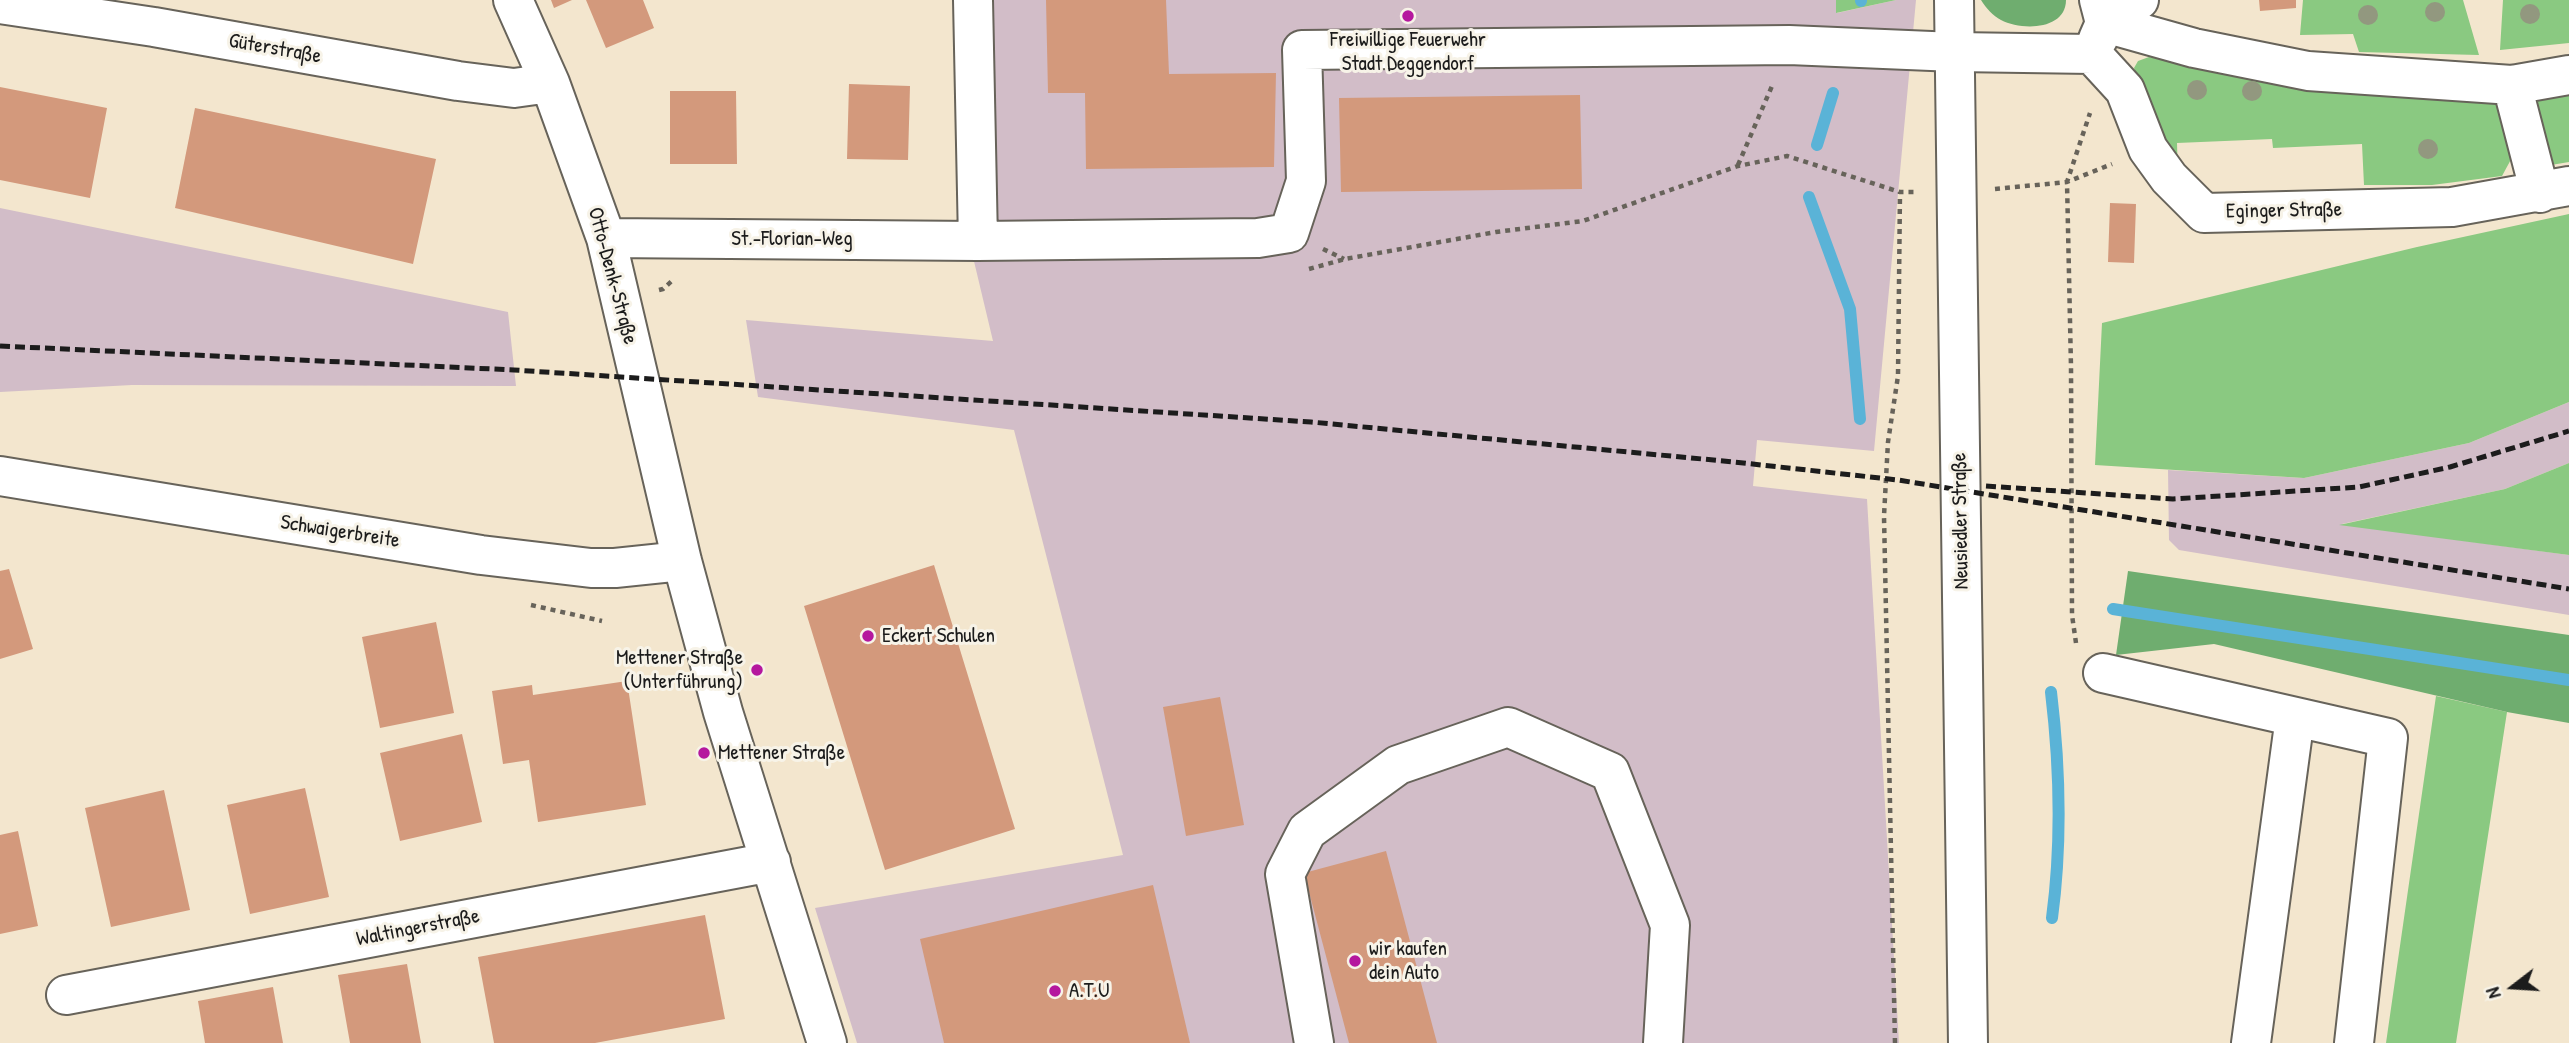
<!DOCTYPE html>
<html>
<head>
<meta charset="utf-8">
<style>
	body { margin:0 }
	#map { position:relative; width:2569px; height:1043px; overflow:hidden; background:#f3e6ce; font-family:"Patrick Hand",sans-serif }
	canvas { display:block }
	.north { position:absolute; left:2478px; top:952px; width:70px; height:70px; -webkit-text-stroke:5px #f7f3e8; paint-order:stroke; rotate:253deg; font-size:19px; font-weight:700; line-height:28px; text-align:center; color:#1c1c1c }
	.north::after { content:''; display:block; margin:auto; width:24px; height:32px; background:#1c1c1c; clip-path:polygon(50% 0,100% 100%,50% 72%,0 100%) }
</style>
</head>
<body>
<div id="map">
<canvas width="2569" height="1043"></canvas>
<div class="north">N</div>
</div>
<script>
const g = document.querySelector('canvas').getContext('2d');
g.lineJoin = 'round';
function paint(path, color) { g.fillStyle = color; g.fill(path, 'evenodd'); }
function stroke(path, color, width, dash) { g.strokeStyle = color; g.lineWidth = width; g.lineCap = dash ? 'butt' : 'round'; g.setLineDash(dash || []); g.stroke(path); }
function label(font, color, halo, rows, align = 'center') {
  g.font = font + ' "Patrick Hand",sans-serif'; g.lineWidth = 6; g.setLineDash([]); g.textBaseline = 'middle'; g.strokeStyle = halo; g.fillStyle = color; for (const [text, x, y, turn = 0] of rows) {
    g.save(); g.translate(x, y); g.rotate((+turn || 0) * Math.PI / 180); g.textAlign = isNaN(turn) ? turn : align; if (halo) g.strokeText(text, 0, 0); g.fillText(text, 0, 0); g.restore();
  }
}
paint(new Path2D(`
	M959 0H1836L1837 13 1896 0H1916L1874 451 1757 440 1753 486 1867 499 1899 1043H857L815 908 1123 855 1014 430 758 397 746 320 993 341 962 211Z
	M0 208 508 312 516 386 132 385 0 392Z
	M2569 402V463L2505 489 2342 524 2569 555V615L2179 550 2169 540 2168 470 2304 478 2469 443Z`), '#d2bdc8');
paint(new Path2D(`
	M1836 0H1896L1836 13Z
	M2303 0H2463L2479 55 2359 52 2353 34 2300 35Z
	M2503 0H2569V43L2500 50Z
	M2149 57 2496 94 2515 152 2502 176 2432 185H2364L2362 144 2273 148 2272 139 2177 143 2178 178 2169 163 2134 68 2138 61Z
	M2569 79V162L2551 165 2527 96Z
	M2569 214V402L2469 443 2304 478 2095 465 2102 323 2417 247Z
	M2569 463V555L2339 525 2505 489Z
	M2436 696 2507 712 2456 1043H2386Z`), '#8ac981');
paint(new Path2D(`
	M1981 0H2066C2066 30 2022 31 2001 20 1993 16 1986 8 1981 0Z
	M2128 571 2569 635V723L2507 712 2214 644 2116 655Z`), '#6fad6f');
stroke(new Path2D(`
	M1861 0V1
	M1817 145 1833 93
	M1809 197 1850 309 1860 419
	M2113 609 2569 680
	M2051 692C2060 767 2062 843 2052 918`), '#5ab3d7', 12);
paint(new Path2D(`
	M551 0H572L554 8Z
	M586 0H643L654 28 606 48Z
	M1046 0H1166L1169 74 1276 73 1274 167 1086 169 1085 93H1048Z
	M2259 0H2296V8L2260 11Z
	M849 84 910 86 908 160 847 159Z
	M0 87 107 108 90 198 0 180Z
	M670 91H736L737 164H670Z
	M1580 95 1582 189 1341 192 1339 98Z
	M195 108 436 159 413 264 175 208Z
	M2110 203 2136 204 2134 263 2108 262Z
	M934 565 1015 829 885 870 804 606Z
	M9 569 33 649 0 659V571Z
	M436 622 454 713 380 728 362 637Z
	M627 681 646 805 538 822 529 760 503 764 492 691 532 685 533 695Z
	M1220 697 1244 825 1186 836 1163 707Z
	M462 734 482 822 400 841 380 753Z
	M305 788 329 897 250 914 227 805Z
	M164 790 190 910 111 927 85 808Z
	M18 831 38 926 0 934V835Z
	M1386 851 1437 1043H1349L1304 873Z
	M1153 885 1190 1043H944L920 939Z
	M705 915 725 1019 595 1043H494L478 957Z
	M407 964 421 1043H350L338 975Z
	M273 987 283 1043H205L198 1001Z`), '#d3997c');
const minor = new Path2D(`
	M513 0 550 83 606 238 682 561 723 712 827 1043
	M973 0 978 241
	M2099 0 2105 23 2194 48 2308 71 2512 85 2569 75
	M0 4 154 27 458 81 514 88 550 83
	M2098 39 2105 23 2139 0
	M2512 85 2540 193
	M606 238 978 241 1258 238 1289 233 1306 181 1302 50 1789 45 1955 52 2092 54 2125 90 2148 149 2169 178 2204 213 2452 207 2569 186
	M0 476 481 555 591 568H615L682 561
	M2103 673 2388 738 2354 1043
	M66 995 771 862
	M1314 1043 1285 874 1307 831 1398 765 1508 727 1610 772 1670 925 1663 1043
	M2251 1043 2295 717`);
const major = new Path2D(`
	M1954 0 1968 1043`);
stroke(minor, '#67635a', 42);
stroke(major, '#67635a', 42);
stroke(new Path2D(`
	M1738 165 1772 86
	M1995 189 2067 182 2112 164
	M1323 249 1344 259
	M1309 269 1345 259 1496 232 1583 221 1738 166 1787 156 1900 192H1916
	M659 290 663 289 674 279
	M531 605 602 621
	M2076 643 2072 615 2071 367 2067 182 2090 113
	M1895 1043 1884 516 1888 442 1898 376 1900 192`), '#67635a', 4.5, [5, 5]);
stroke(minor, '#fff', 38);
stroke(major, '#fff', 38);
stroke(new Path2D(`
	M0 346 514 370 1311 422 1734 462 1898 480 2569 589
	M1986 486 2173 499 2359 487 2450 467 2569 431`), '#1c1c1c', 5, [10, 5]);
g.fillStyle = '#92987f';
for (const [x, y] of [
	[2435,12],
	[2530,14],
	[2368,15],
	[2197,90],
	[2252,91],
	[2428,149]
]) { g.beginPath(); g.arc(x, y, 10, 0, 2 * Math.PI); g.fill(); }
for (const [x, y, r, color] of [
	[1408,16,7,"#b5179e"],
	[868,636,7,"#b5179e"],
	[757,670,7,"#b5179e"],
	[704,753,7,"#b5179e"],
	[1355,961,7,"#b5179e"],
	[1055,991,7,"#b5179e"]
]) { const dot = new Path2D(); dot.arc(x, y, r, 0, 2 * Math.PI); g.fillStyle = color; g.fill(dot); stroke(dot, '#f7f3e8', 2.5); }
label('21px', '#1c1c1c', '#f7f3e8', [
	["Freiwillige Feuerwehr",1408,40,"center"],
	["Stadt Deggendorf",1408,64,"center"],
	["Eckert Schulen",882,636],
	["Mettener Straße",743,658,"right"],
	["(Unterführung)",743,682,"right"],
	["Mettener Straße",718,753],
	["wir kaufen",1369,949],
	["dein Auto",1369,973],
	["A.T.U",1069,991]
], 'left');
label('21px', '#1c1c1c', '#f7f3e8', [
	["Güterstraße",275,49,10],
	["Eginger Straße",2284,211,-1],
	["St.-Florian-Weg",792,239],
	["Otto-Denk-Straße",612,276,75],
	["Neusiedler Straße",1961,521,-91],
	["Schwaigerbreite",340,532,9],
	["Waltingerstraße",418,928,-11]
]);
</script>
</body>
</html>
